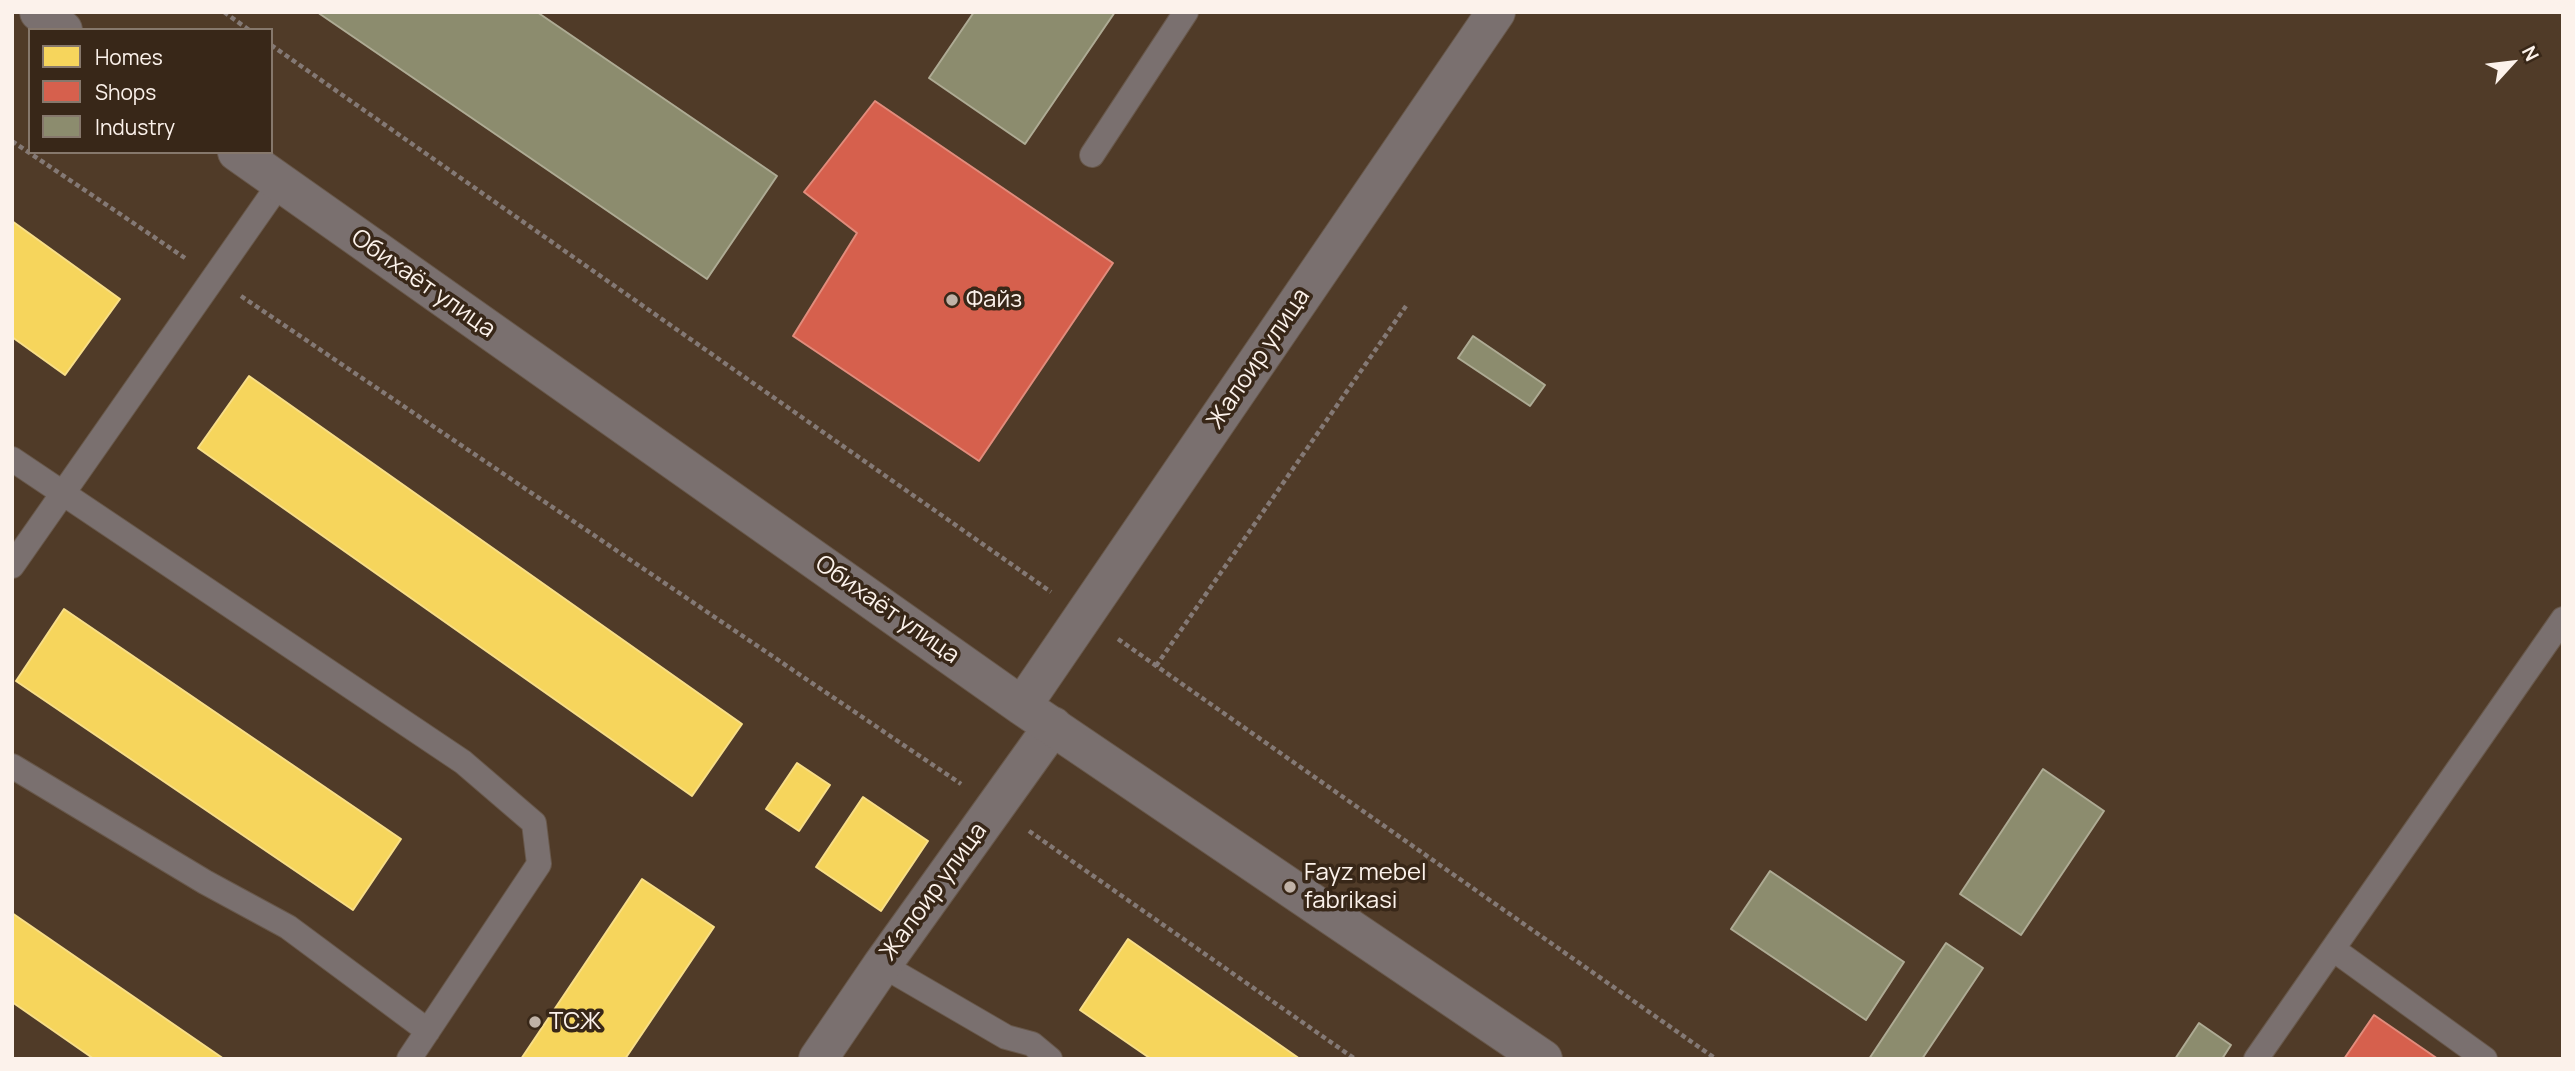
<!DOCTYPE html>
<html>
<head>
<meta charset="utf-8">
<style>
	body { margin:0 }
	#map { position:relative; width:2575px; height:1071px; overflow:hidden; background:#503b28; font-family:Manrope,sans-serif }
	canvas { display:block }
	.frame { position:absolute; inset:0; border:14px solid #fcf2eb; pointer-events:none }
	.legend { position:absolute; left:28px; top:28px; width:245px; height:126px; box-sizing:border-box; background:#382718; border:2px solid #86786c; margin:0; padding:9px 12px; list-style:none; font-size:21px; color:#fcf2eb }
	.legend li { display:flex; align-items:center; gap:14px; height:35px }
	.legend b { width:35px; border:2px solid #86786c }
	.north { position:absolute; left:2477px; top:28px; width:70px; height:70px; -webkit-text-stroke:5px #382718; paint-order:stroke; rotate:63deg; font-size:19px; font-weight:700; line-height:28px; text-align:center; color:#fcf2eb }
	.north::after { content:''; display:block; margin:auto; width:24px; height:32px; background:#fcf2eb; clip-path:polygon(50% 0,100% 100%,50% 72%,0 100%) }
</style>
</head>
<body>
<div id="map">
<canvas width="2575" height="1071"></canvas>
<div class="frame"></div>
<ul class="legend">
<li><b style="height:19px;background:#f6d55c"></b>Homes</li>
<li><b style="height:19px;background:#d6604d"></b>Shops</li>
<li><b style="height:19px;background:#8c8c6e"></b>Industry</li>
</ul>
<div class="north">N</div>
</div>
<script>
const g = document.querySelector('canvas').getContext('2d');
g.lineJoin = 'round';
function paint(path, color) { g.fillStyle = color; g.fill(path, 'evenodd'); }
function stroke(path, color, width, dash) { g.strokeStyle = color; g.lineWidth = width; g.lineCap = dash ? 'butt' : 'round'; g.setLineDash(dash || []); g.stroke(path); }
function label(font, color, halo, rows, align = 'center') {
  g.font = font + ' Manrope,sans-serif'; g.lineWidth = 7; g.setLineDash([]); g.textBaseline = 'middle'; g.strokeStyle = halo; g.fillStyle = color; for (const [text, x, y, turn = 0] of rows) {
    g.save(); g.translate(x, y); g.rotate((+turn || 0) * Math.PI / 180); g.textAlign = isNaN(turn) ? turn : align; if (halo) g.strokeText(text, 0, 0); g.fillText(text, 0, 0); g.restore();
  }
}
const homes = new Path2D(`
	M12 221 120 299 65 375 12 337Z
	M249 376 742 724 692 796 198 448Z
	M64 609 401 839 353 910 16 681Z
	M797 763 830 785 799 831 766 809Z
	M863 797 928 841 881 911 816 867Z
	M642 879 714 927 625 1059H521Z
	M12 913 224 1059H94L12 1002Z
	M1128 939 1300 1059H1151L1080 1010Z`);
paint(homes, '#f6d55c');
stroke(homes, '#f8de87', 2);
const shops = new Path2D(`
	M875 101 1113 263 979 461 793 336 857 233 804 192Z
	M2374 1015 2438 1059H2344Z`);
paint(shops, '#d6604d');
stroke(shops, '#e18c7c', 2);
const industry = new Path2D(`
	M317 12H537L777 176 707 279Z
	M974 12H1115L1025 144 929 78Z
	M1473 336 1545 385 1530 406 1458 358Z
	M2043 769 2104 811 2021 935 1960 894Z
	M1770 871 1904 962 1866 1020 1731 929Z
	M1946 943 1983 968 1922 1059H1869Z
	M2199 1023 2231 1045 2222 1059H2175Z`);
paint(industry, '#8c8c6e');
stroke(industry, '#aeab94', 2);
const service = new Path2D(`
	M1092 155 1186 12
	M12 459 463 762 534 823 539 864 409 1059
	M12 566 280 183
	M12 766 205 882 288 927 428 1031
	M2333 949 2485 1059
	M882 965 1006 1037 1032 1044 1050 1059
	M2256 1059 2563 619`);
const minor = new Path2D(`
	M818 1059 882 965 1053 726`);
const tertiary = new Path2D(`
	M39 12 63 30
	M237 152 1022 706 1543 1059
	M1022 706 1496 12`);
stroke(service, '#68584b', 26);
stroke(minor, '#68584b', 40);
stroke(tertiary, '#68584b', 40);
stroke(new Path2D(`
	M224 12 249 30
	M271 45 1051 592
	M12 141 185 258
	M241 296 961 784
	M1118 639 1716 1059
	M1156 666 1406 306
	M1029 831 1355 1059`), '#847975', 4.5, [5, 3.5]);
stroke(service, '#7a706f', 24);
stroke(minor, '#7a706f', 38);
stroke(tertiary, '#7a706f', 38);
for (const [x, y, r, color] of [
	[952,300,7,"#c0b2a7"],
	[1290,887,7,"#c0b2a7"],
	[535,1022,7,"#c0b2a7"]
]) { const dot = new Path2D(); dot.arc(x, y, r, 0, 2 * Math.PI); g.fillStyle = color; g.fill(dot); stroke(dot, '#382718', 2.5); }
label('24px', '#fcf2eb', '#382718', [
	["Обихаёт улица",423,284,35],
	["Жалоир улица",1259,359,-56],
	["Обихаёт улица",887,610,35],
	["Жалоир улица",934,892,-54]
]);
label('24px', '#fcf2eb', '#382718', [
	["Файз",966,300],
	["Fayz mebel",1304,873],
	["fabrikasi",1304,901],
	["ТСЖ",549,1022]
], 'left');
</script>
</body>
</html>
